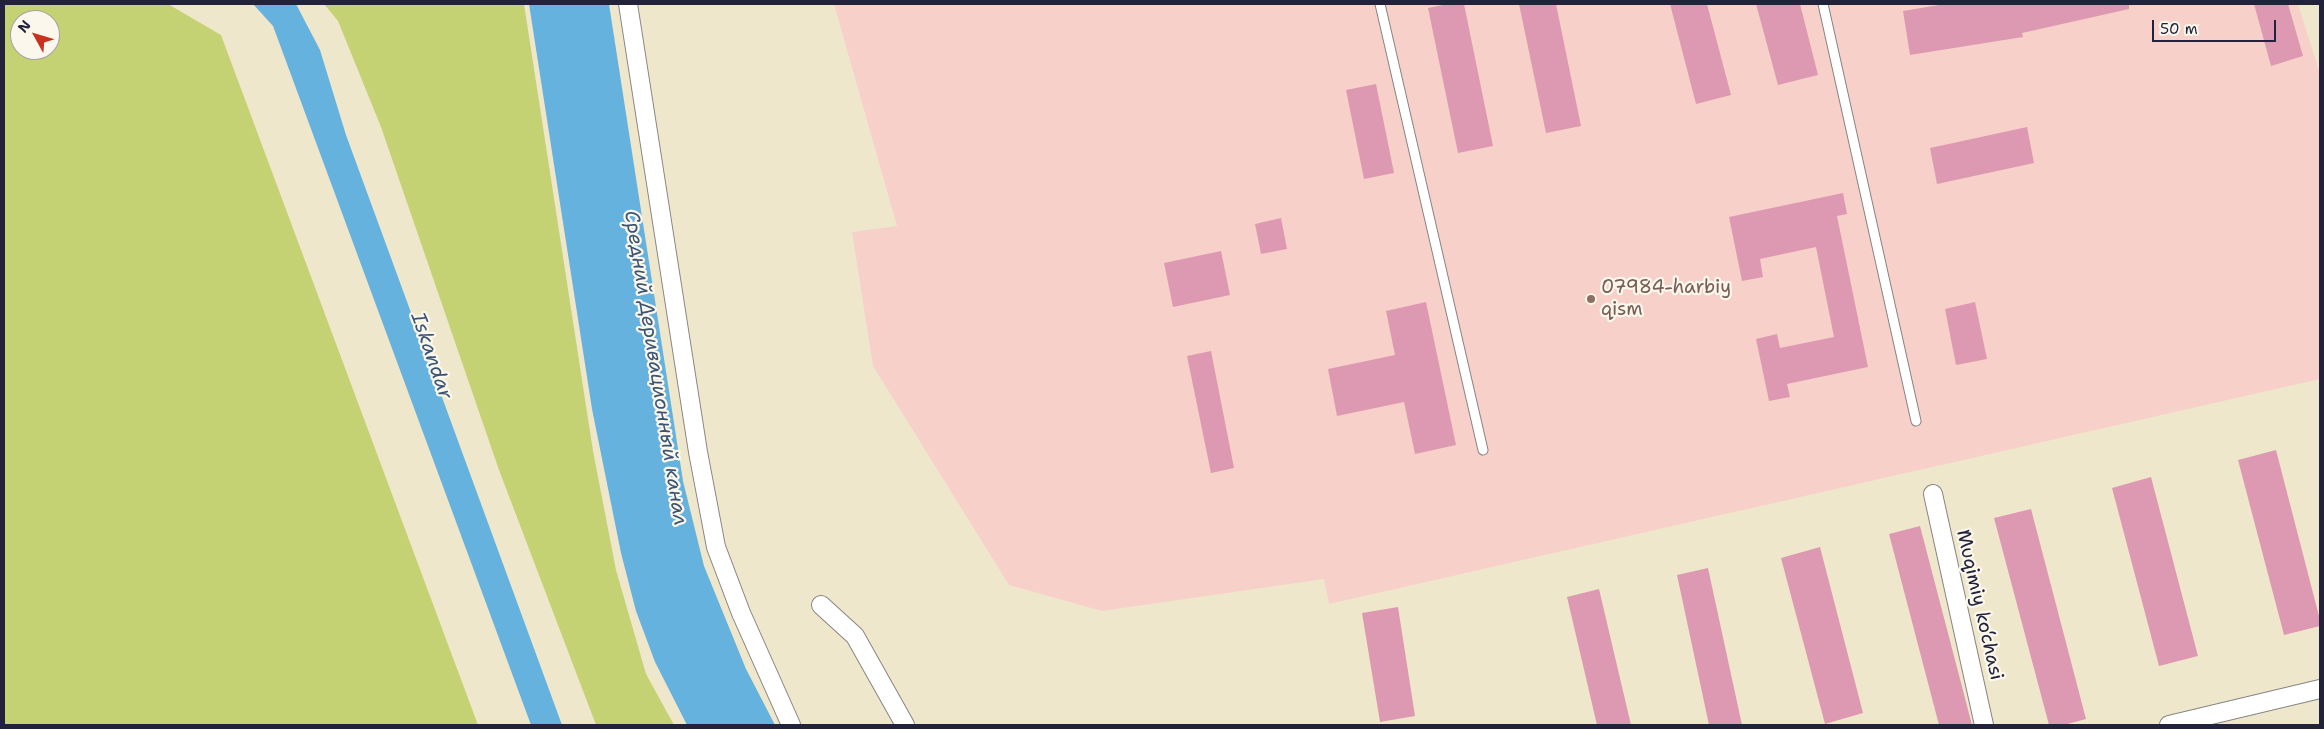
<!DOCTYPE html>
<html>
<head>
<meta charset="utf-8">
<style>
	body { margin:0 }
	#map { position:relative; width:2324px; height:729px; overflow:hidden; background:#efe7cb; font-family:"Shantell Sans",sans-serif }
	canvas { display:block }
	.frame { position:absolute; inset:0; border:5px solid #22223b; pointer-events:none }
	.north { position:absolute; left:10px; top:10px; width:50px; height:50px; box-sizing:border-box; background:#fbf7ec; border:1px solid #a4a2a5; border-radius:50%; rotate:309deg; font-size:14px; font-weight:700; line-height:20px; text-align:center; color:#22223b }
	.north::after { content:''; display:block; margin:auto; width:18px; height:22px; background:#c8321e; clip-path:polygon(50% 0,100% 100%,50% 72%,0 100%) }
	.scale { position:absolute; left:2152px; top:20px; width:124px; height:22px; box-sizing:border-box; border:2px solid #22223b; border-top:0; padding-left:6px; font-size:15px; line-height:18px; white-space:nowrap; color:#22223b; -webkit-text-stroke:4px #fbf7ec; paint-order:stroke }
</style>
</head>
<body>
<div id="map">
<canvas width="2324" height="729"></canvas>
<div class="frame"></div>
<div class="north">N</div>
<div class="scale">50 m</div>
</div>
<script>
const g = document.querySelector('canvas').getContext('2d');
g.lineJoin = 'round';
function paint(path, color) { g.fillStyle = color; g.fill(path, 'evenodd'); }
function stroke(path, color, width, dash) { g.strokeStyle = color; g.lineWidth = width; g.lineCap = dash ? 'butt' : 'round'; g.setLineDash(dash || []); g.stroke(path); }
function label(font, color, halo, rows, align = 'center') {
  g.font = font + ' "Shantell Sans",sans-serif'; g.lineWidth = 4.5; g.setLineDash([]); g.textBaseline = 'middle'; g.strokeStyle = halo; g.fillStyle = color; for (const [text, x, y, turn = 0] of rows) {
    g.save(); g.translate(x, y); g.rotate((+turn || 0) * Math.PI / 180); g.textAlign = isNaN(turn) ? turn : align; if (halo) g.strokeText(text, 0, 0); g.fillText(text, 0, 0); g.restore();
  }
}
paint(new Path2D(`
	M834 4H2298L2320 74V379L1329 604 1324 579 1102 611 1009 585 873 366 852 232 897 226Z`), '#f7d0ca');
paint(new Path2D(`
	M4 4H168L221 35 478 725H4ZM20 20H50V50H20Z
	M324 4H524L593 451 616 570 646 674 674 725H596L499 470 381 127 338 21Z`), '#c5d274');
paint(new Path2D(`
	M253 4H296L320 50 346 135 562 725H531L273 26Z
	M529 4H609L683 481 704 566 746 669 775 725H687L655 662 636 611 621 553 592 409Z`), '#66b2df');
paint(new Path2D(`
	M1448 4H1464L1493 146 1458 153 1428 8Z
	M1519 4H1556L1581 126 1546 133Z
	M1670 4H1707L1731 95 1696 104Z
	M1756 4H1800L1818 75 1778 85Z
	M1945 4H2129V9L2022 33 2023 37 1910 55 1903 11Z
	M2254 4H2288L2303 56 2271 66Z
	M1376 84 1394 173 1364 179 1346 90Z
	M2027 127 2034 163 1937 184 1930 148Z
	M1843 193 1847 214 1837 216 1868 367 1787 384 1790 397 1769 401 1756 339 1777 334 1780 348 1834 337 1816 247 1760 259 1763 277 1742 281 1729 217Z
	M1281 218 1287 249 1261 254 1255 224Z
	M1221 251 1230 295 1173 307 1164 263Z
	M1426 302 1456 445 1415 454 1404 402 1337 416 1328 369 1395 355 1386 311Z
	M1975 302 1987 359 1956 365 1945 309Z
	M1211 351 1234 468 1211 473 1187 356Z
	M2276 450 2320 620V626L2284 635 2238 460Z
	M2151 477 2198 656 2159 666 2112 488Z
	M2031 509 2086 719 2064 725H2049L1994 518Z
	M1920 526 1972 725H1939L1889 534Z
	M1820 547 1863 713 1825 724 1781 558Z
	M1708 568 1742 725H1709L1677 575Z
	M1599 589 1631 725H1597L1567 597Z
	M1398 607 1415 716 1380 722 1362 613Z`), '#de99b2');
const lane = new Path2D(`
	M1380 4 1483 450
	M1823 4 1916 421`);
const street = new Path2D(`
	M628 4 698 452 716 547 741 613 791 725
	M1933 494 1984 725
	M821 605 855 636 905 725
	M2169 725 2320 689`);
stroke(lane, '#888483', 11);
stroke(street, '#888483', 20);
stroke(lane, '#fff', 9);
stroke(street, '#fff', 18);
for (const [x, y, r, color] of [
	[1591,299,5,"#8d6e63"]
]) { const dot = new Path2D(); dot.arc(x, y, r, 0, 2 * Math.PI); g.fillStyle = color; g.fill(dot); stroke(dot, '#fbf7ec', 2); }
label('19px', '#785e54', '#fbf7ec', [
	["07984-harbiy",1601,288],
	["qism",1601,310]
], 'left');
label('19px', '#22223b', '#fbf7ec', [
	["Muqimiy ko‘chasi",1979,605,77]
]);
label('italic 20px', '#3a5474', '#fbf7ec', [
	["Iskandar",431,356,71],
	["Средний Деривационный канал",655,368,81]
]);
</script>
</body>
</html>
